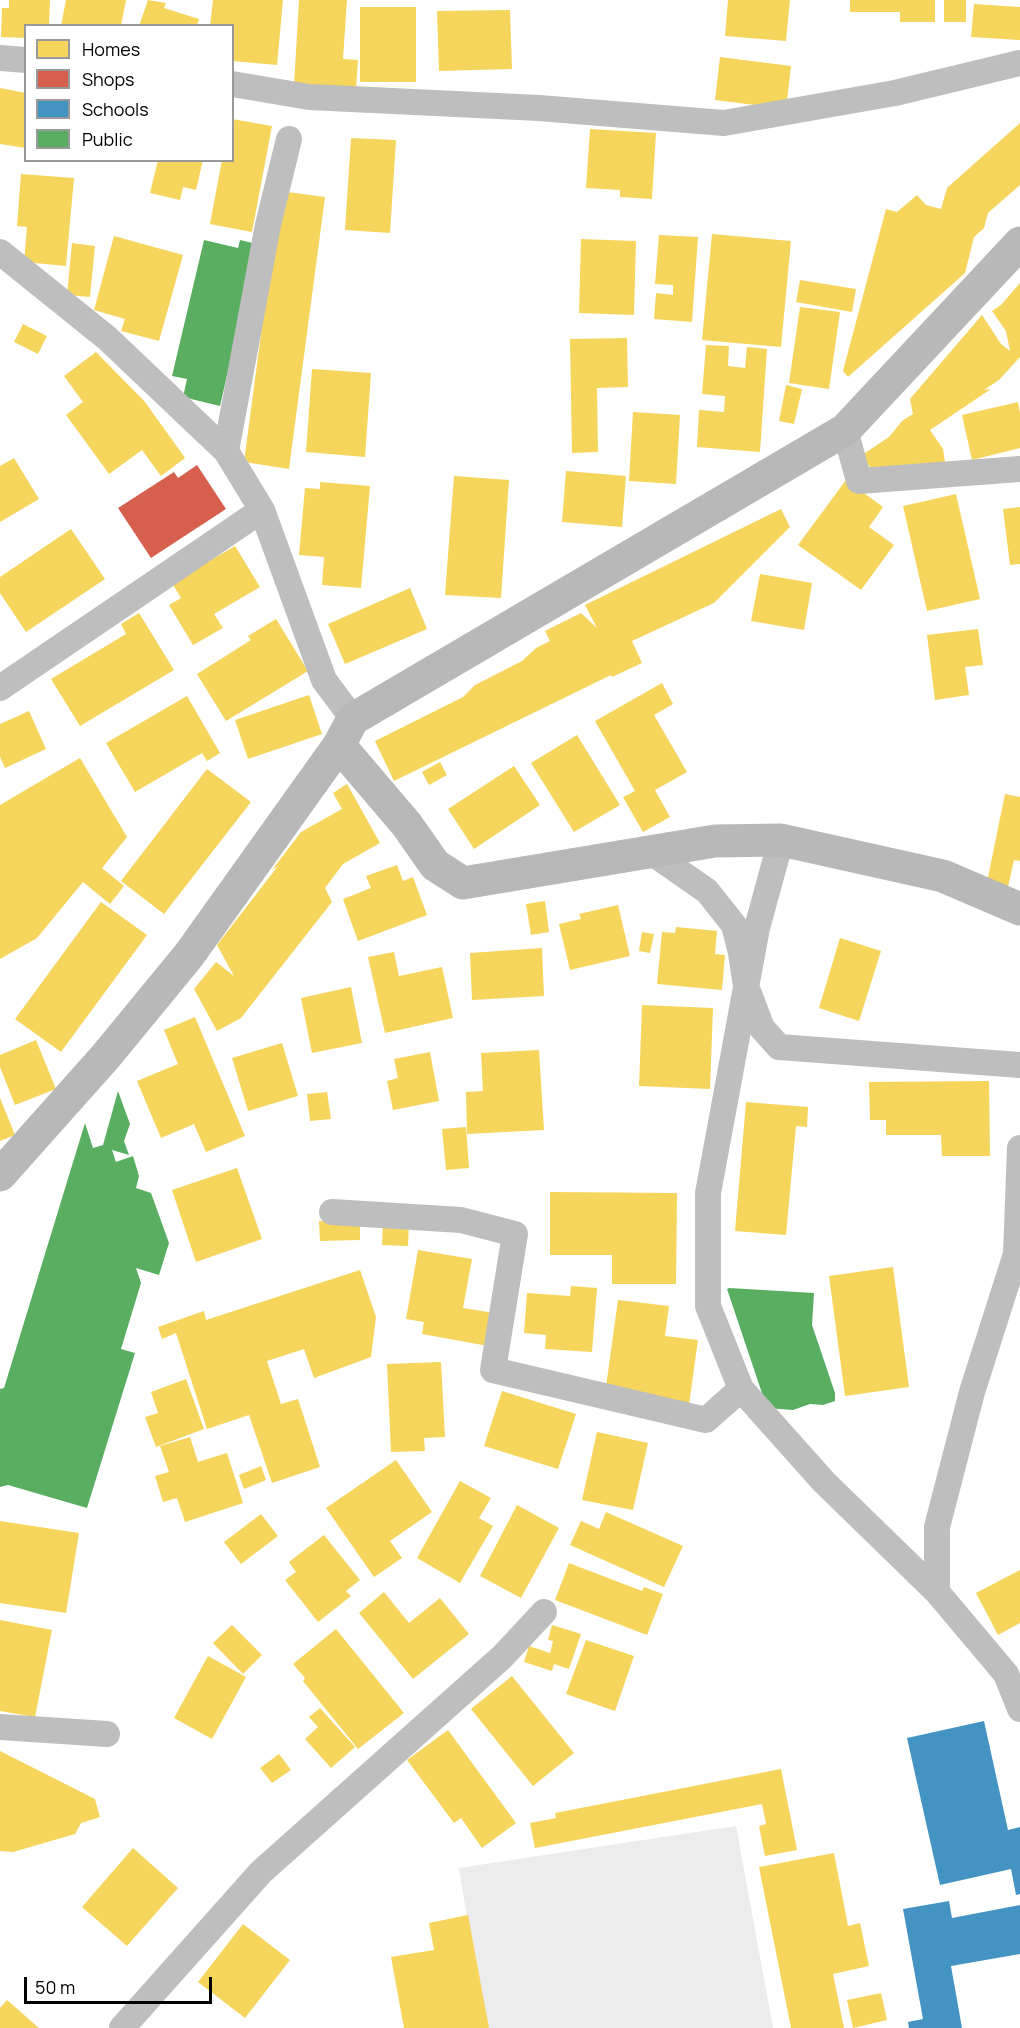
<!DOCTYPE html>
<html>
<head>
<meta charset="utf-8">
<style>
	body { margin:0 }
	#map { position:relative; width:1020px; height:2028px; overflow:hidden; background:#fff; font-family:Manrope,sans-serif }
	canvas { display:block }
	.legend { position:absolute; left:24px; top:24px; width:210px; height:138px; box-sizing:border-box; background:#fff; border:2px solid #999; margin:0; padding:8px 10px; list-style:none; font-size:18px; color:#000 }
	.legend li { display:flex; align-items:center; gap:12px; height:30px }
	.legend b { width:30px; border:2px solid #999 }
	.scale { position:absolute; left:24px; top:1977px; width:188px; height:27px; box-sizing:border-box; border:3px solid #000; border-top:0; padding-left:8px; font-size:18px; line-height:21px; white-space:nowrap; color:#000; -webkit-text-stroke:4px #fff; paint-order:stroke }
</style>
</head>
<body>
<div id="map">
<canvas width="1020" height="2028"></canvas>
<ul class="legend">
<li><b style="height:16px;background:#f6d55c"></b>Homes</li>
<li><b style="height:16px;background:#d6604d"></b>Shops</li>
<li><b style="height:16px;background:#4393c3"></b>Schools</li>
<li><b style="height:16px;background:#5aae61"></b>Public</li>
</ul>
<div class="scale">50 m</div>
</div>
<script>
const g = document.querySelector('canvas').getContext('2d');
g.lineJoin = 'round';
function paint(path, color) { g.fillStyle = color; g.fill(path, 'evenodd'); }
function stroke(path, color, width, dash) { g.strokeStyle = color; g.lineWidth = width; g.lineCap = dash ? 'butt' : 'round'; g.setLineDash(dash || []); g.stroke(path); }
paint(new Path2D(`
	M736 1826 773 2028H485L459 1868Z`), '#ececec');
paint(new Path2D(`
	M9 0H50L49 26H26V38L1 37 2 8H9Z
	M66 0H126L121 26H61Z
	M148 0 166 3 164 8 199 19 197 26H139Z
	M213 0H283L277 65 232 61V26H210Z
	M299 0H347L343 59 358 60 356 89 294 85Z
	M728 0H790L786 41 725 36Z
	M850 0H935V22H900V12H850Z
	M944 0H966V22H944Z
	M974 4 1020 7V40L971 37Z
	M360 7H416V82H360Z
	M510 10 512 69 439 71 437 11Z
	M720 57 791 66 786 109 715 100Z
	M0 88 26 93V148L0 144Z
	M232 119 272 126 252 232 210 224 222 160H232Z
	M1020 123V185L988 213 984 228 974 237 965 273 848 377 843 371 886 209 897 212 917 195 926 205 941 209 947 188Z
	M590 129 656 133 652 199 620 197V190L586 188Z
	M351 138 396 140 390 233 345 230Z
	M158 160H203L196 190 183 187 180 200 150 193Z
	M21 174 74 178 66 266 24 262 27 227 17 226Z
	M280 191 325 197 289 469 244 462Z
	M712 234 791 241 781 347 702 340Z
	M659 235 698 237 692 322 654 319 656 293 673 295V285L655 284Z
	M114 236 183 255 159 341 121 331 125 319 94 310Z
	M581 239 636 241 634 315 579 313Z
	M72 243 95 246 90 297 67 295Z
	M800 280 856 289 852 312 796 302Z
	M1020 283V357L999 380 984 390 991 389 930 430 943 449 945 462 891 472 883 477 870 467 862 455 889 437 902 421 913 414 910 399 982 315 1001 344 1010 351 1006 331 992 311 1001 305Z
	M800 307 840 312 829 389 789 383Z
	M23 324 47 336 38 354 14 342Z
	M627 338 628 387 597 388 598 452 572 453 570 339Z
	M706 345 729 346 728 366 745 368 747 347 767 349 760 452 697 447 699 410 724 412 725 396 702 394Z
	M96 352 145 402 185 458 161 476 142 450 109 474 66 415 83 402 64 376Z
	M312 369 371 373 365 457 306 452Z
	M786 385 802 389 794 424 779 421Z
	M1018 402 1020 413V448L972 460 962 415Z
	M633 412 680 415 676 484 629 481Z
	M14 458 39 499 0 522V466Z
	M566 471 626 476 622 527 562 522Z
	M454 476 509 480 501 598 445 595Z
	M846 480 883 507 869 527 894 545 861 590 798 545Z
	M320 482 370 486 361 588 322 585 324 557 299 555 305 488 320 489Z
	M956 494 980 599 927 611 903 506Z
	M1020 507V564L1010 565 1003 509Z
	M781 509 790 527 714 603 632 641 642 663 612 677 611 675 394 781 375 741 463 697 475 685 522 661 536 648 550 641 545 631 581 613 597 628 585 605Z
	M71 529 105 579 26 632 0 593V577Z
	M235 546 260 587 214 614 223 628 193 645 169 605 181 598 172 583Z
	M760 574 812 583 804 630 751 621Z
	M410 588 427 629 345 664 328 624Z
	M139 613 174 670 80 726 51 679 126 634 121 624Z
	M276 619 308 671 226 721 197 674 251 640 248 636Z
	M978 629 983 665 965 667 969 695 935 700 927 635Z
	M662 683 673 704 654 715 687 772 655 790 670 817 643 832 623 797 635 791 595 721Z
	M309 695 322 734 248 759 235 720Z
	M187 696 220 753 207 761 202 753 135 792 106 743Z
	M29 711 46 749 5 768 0 757V724Z
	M577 735 620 805 574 832 531 763Z
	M80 758 127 837 102 868 124 886 110 904 83 882 37 938 0 959V805Z
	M440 762 447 775 429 785 422 772Z
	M514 766 540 805 474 849 448 809Z
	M207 769 251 802 164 914 121 881Z
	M347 784 380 843 343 864 325 888 332 902 241 1018 217 1031 194 989 216 962 234 976 217 945 278 866 272 870 301 832 342 809 333 793Z
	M1005 794 1020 797V861L1014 860 1008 887 987 882Z
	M397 865 403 881 413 877 427 915 358 941 343 899 371 888 366 876Z
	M545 901 549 932 531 935 526 904Z
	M101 902 147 935 61 1052 15 1019Z
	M618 905 630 956 570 970 559 924 581 919 579 914Z
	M676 927 717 931 715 954 725 955 722 990 657 984 662 932 675 933Z
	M642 932 654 934 650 953 639 951Z
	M840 938 881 951 859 1021 819 1008Z
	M542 948 544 996 472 1000 470 953Z
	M394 952 399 976 442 967 453 1018 385 1033 368 957Z
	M351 987 362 1043 312 1053 301 998Z
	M642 1005 713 1008 710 1089 639 1086Z
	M195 1017 245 1136 206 1152 194 1124 161 1138 137 1081 178 1064 164 1030Z
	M36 1040 56 1089 15 1105 0 1067V1055Z
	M282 1043 298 1096 248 1111 232 1058Z
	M539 1050 544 1130 467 1134 466 1092 483 1091 481 1053Z
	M430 1052 439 1101 393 1110 387 1081 398 1078 394 1059Z
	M989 1081 990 1156H942L941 1135H886V1120H870L869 1082Z
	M327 1092 331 1119 310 1121 307 1094Z
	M0 1098 15 1135 0 1141Z
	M746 1102 808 1107 807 1127 796 1126 786 1235 735 1231Z
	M466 1127 469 1168 446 1170 442 1129Z
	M237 1168 262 1239 196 1262 172 1190Z
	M550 1192 677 1193 676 1284H612V1255H550Z
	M383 1219 409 1220 408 1246 382 1245Z
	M360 1220V1240L320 1241 319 1221Z
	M418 1250 472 1259 463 1308 494 1313 488 1346 422 1334 424 1322 406 1319Z
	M893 1267 909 1387 845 1396 829 1276Z
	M360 1270 376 1317 371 1357 314 1378 304 1349 267 1361 281 1404 298 1399 320 1467 272 1483 249 1415 207 1429 176 1333 162 1339 158 1327 204 1311 206 1320Z
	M571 1286 597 1288 592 1352 545 1349 546 1335 524 1333 527 1293 570 1296Z
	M618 1300 669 1306 665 1336 698 1340 689 1405 605 1394Z
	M441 1362 445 1437 424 1438 425 1451 391 1452 387 1364Z
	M186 1379 204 1429 156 1447 145 1417 158 1413 151 1392Z
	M502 1391 576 1414 558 1469 484 1446Z
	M597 1432 648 1443 633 1510 582 1500Z
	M190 1437 198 1462 227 1453 243 1503 185 1522 177 1498 163 1502 155 1476 169 1472 160 1446Z
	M396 1460 432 1512 390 1541 402 1558 374 1577 326 1508Z
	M261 1466 266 1480 244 1489 239 1475Z
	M460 1481 491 1498 479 1518 493 1526 460 1583 417 1558Z
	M517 1505 559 1528 521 1598 480 1576Z
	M606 1512 683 1546 664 1587 570 1545 581 1521 599 1529Z
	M261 1514 278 1536 241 1564 224 1542Z
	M0 1521 79 1533 66 1613 0 1603Z
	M324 1535 360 1580 346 1591 351 1596 318 1622 285 1580 296 1572 289 1562Z
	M569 1563 642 1591 644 1587 663 1594 647 1635 555 1600Z
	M1020 1570V1623L998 1635 976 1593Z
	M384 1592 409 1623 440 1598 469 1634 413 1679 359 1613Z
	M0 1620 52 1630 35 1717 0 1711Z
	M232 1625 262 1655 243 1674 213 1643Z
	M552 1625 581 1634 569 1669 554 1664 552 1671 524 1662 529 1646 550 1653 553 1641 548 1640Z
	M336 1629 404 1713 358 1749 303 1681 305 1678 293 1664Z
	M586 1640 634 1656 615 1711 566 1694Z
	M208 1656 246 1677 212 1739 174 1718Z
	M512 1676 574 1753 533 1786 471 1709Z
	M320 1708 355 1747 331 1768 305 1739 318 1727 309 1717Z
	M448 1730 516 1823 482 1848 461 1818 454 1823 407 1760Z
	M0 1751 95 1799 100 1817 81 1823 75 1834 13 1852 0 1851Z
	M279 1754 291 1770 272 1783 260 1768Z
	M781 1769 797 1850 765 1856 759 1826 766 1824 762 1804 535 1848 530 1823 556 1818 555 1813Z
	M133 1848 178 1888 127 1946 82 1907Z
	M834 1853 848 1926 860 1923 869 1966 833 1974 844 2028H791L759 1867Z
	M468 1915 489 2028H404L391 1957 434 1950 429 1923Z
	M243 1924 290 1960 245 2018 198 1982Z
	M881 1993 887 2020 853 2028 847 2000Z
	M7 2000 39 2028H0V2008Z`), '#f6d55c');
paint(new Path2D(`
	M197 465 226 509 151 558 118 508 174 472 178 478Z`), '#d6604d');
paint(new Path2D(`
	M984 1721 1008 1830 1020 1827V1894L1016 1895 1011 1869 940 1885 907 1738Z
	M949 1901 952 1918 1020 1905V1954L951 1966 962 2028H909L908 2022 923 2019 903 1909Z`), '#4393c3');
paint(new Path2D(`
	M204 240 238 248 240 240 257 244 220 406 183 397 187 379 172 376Z
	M118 1091 130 1124 124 1141 129 1155 112 1150 116 1162 133 1156 139 1176 136 1188 151 1193 169 1243 159 1275 136 1268 141 1283 121 1349 135 1353 87 1508 8 1485 0 1487V1389L4 1388 85 1123 93 1148 103 1145Z
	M729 1288 814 1293 812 1325 835 1393V1401L823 1405 810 1404 793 1410 767 1408 727 1289Z`), '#5aae61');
stroke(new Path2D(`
	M0 58 26 60
	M232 84 309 97 539 108 724 123 895 93 1020 63
	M0 252 107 338 226 451 262 510 324 680 353 719
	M845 430 859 481 1020 469
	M226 451 268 225 289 139
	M0 688 262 510
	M781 840 757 928 708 1193V1306L741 1389 824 1482 937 1592 1006 1674 1020 1709
	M651 852 707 891 734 925 741 953 746 986 762 1028 779 1047 1020 1065
	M332 1212 461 1220 515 1234 493 1370 706 1420 741 1389
	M937 1592V1527L972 1392 1016 1254 1020 1148
	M0 1727 107 1734
	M122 2028 261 1872 502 1657 544 1612`), '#bebebe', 26);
stroke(new Path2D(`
	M339 745 407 825 435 865 463 883 715 841 781 840 943 876 1020 909
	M0 1175 106 1056 189 955 339 745 353 719 845 430 1020 243`), '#b8b8b8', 33);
</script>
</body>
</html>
